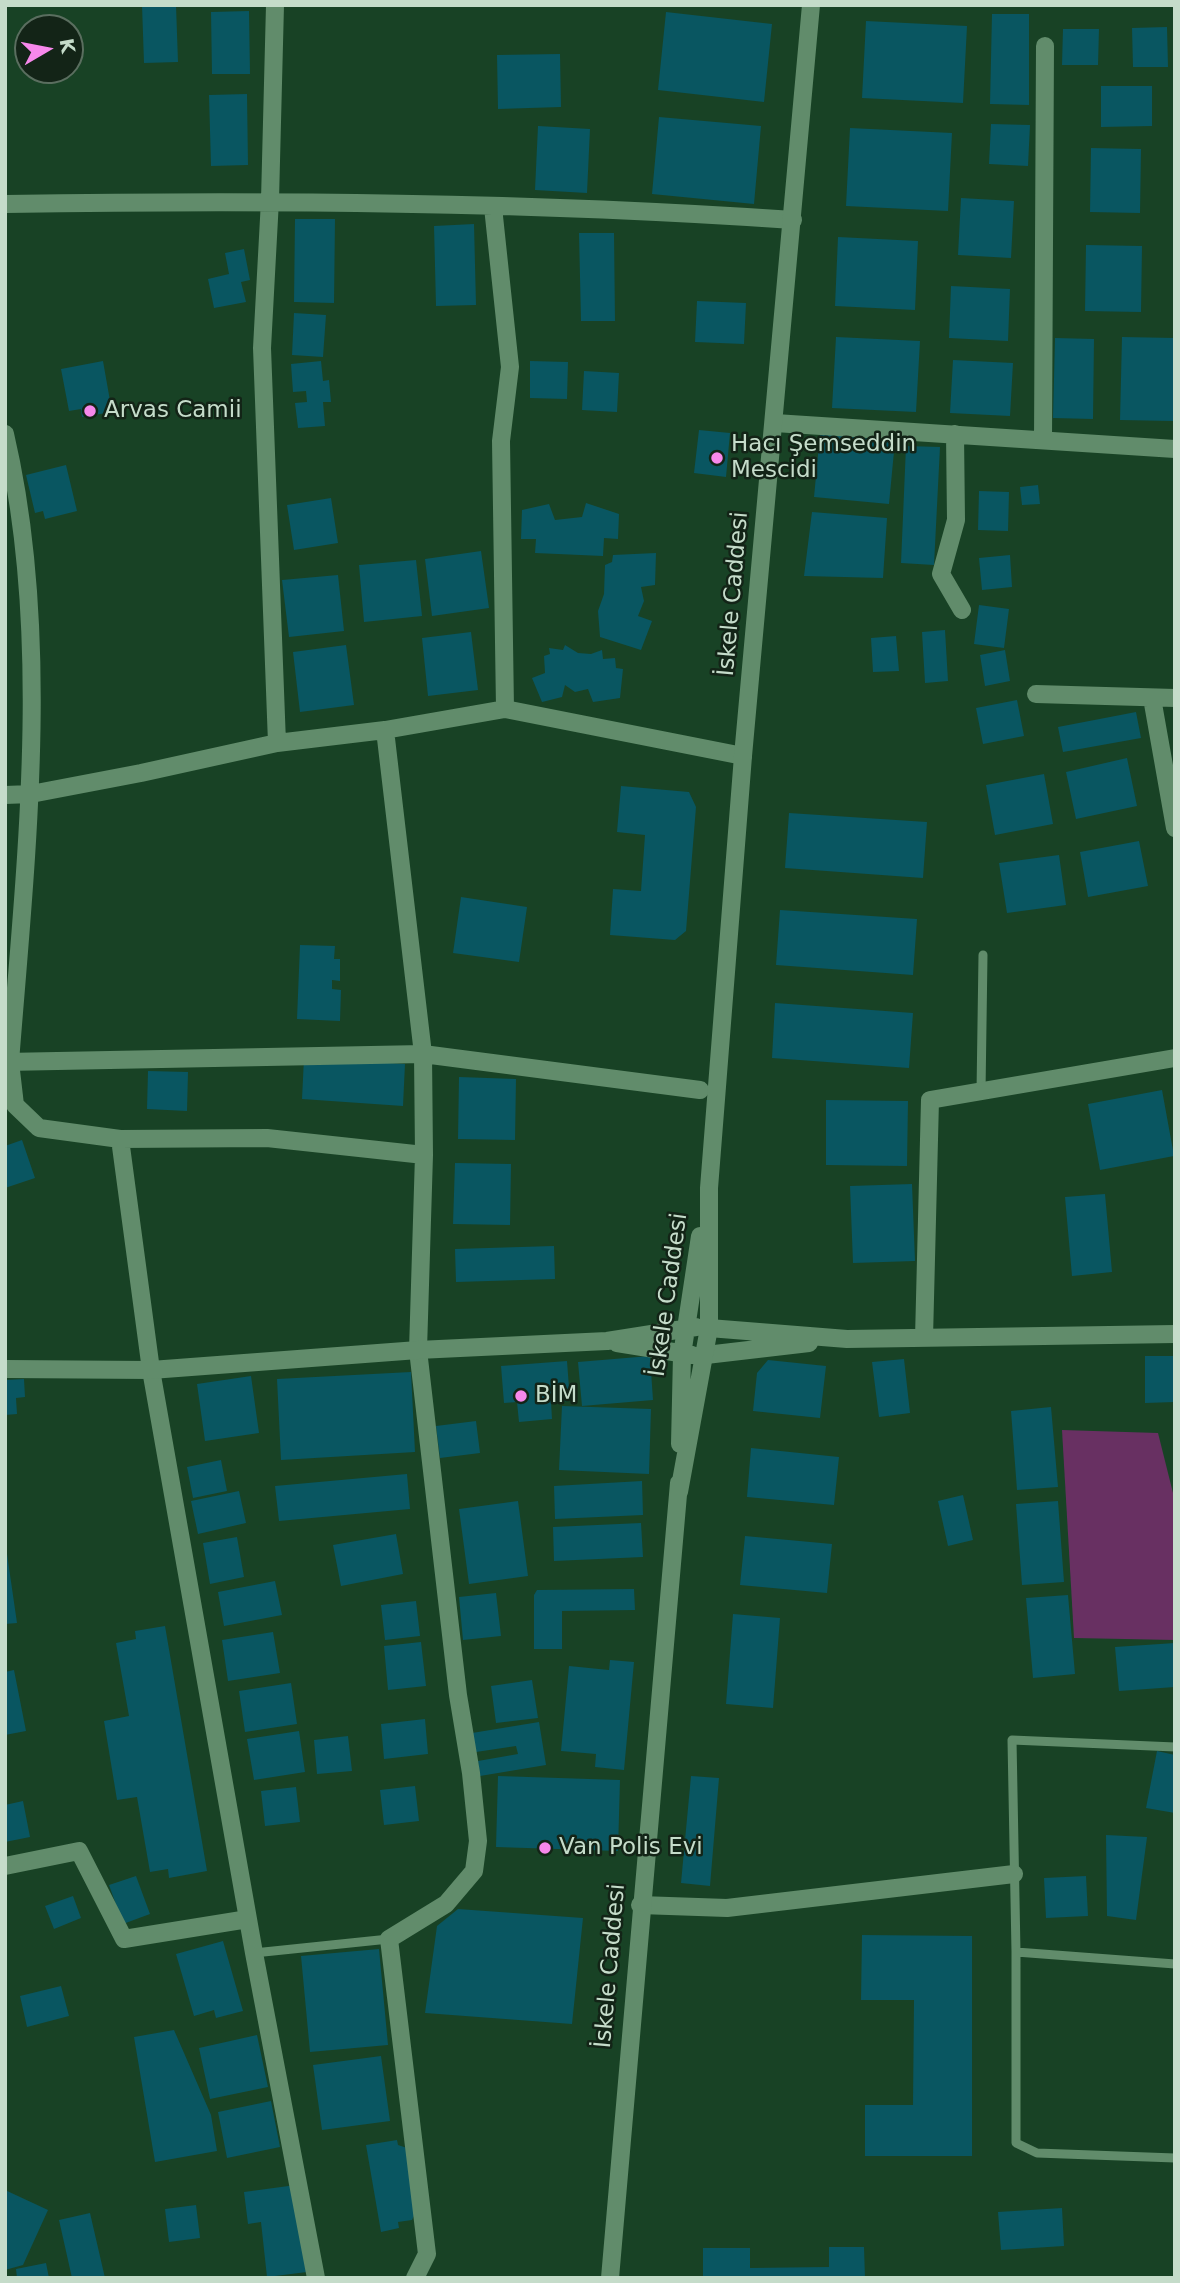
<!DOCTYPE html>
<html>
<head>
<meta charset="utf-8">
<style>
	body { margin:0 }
	#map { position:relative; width:1180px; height:2283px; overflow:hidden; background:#184225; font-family:"DejaVu Sans",sans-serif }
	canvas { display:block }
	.frame { position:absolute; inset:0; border:7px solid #c5dcca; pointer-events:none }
	.north { position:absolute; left:14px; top:14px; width:70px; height:70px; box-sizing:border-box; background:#132417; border:2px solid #5a6e5f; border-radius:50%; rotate:80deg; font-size:19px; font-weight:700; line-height:28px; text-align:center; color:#c5dcca }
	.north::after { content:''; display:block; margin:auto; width:24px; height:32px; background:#f788eb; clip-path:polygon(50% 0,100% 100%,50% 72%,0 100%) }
</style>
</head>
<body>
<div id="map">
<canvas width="1180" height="2283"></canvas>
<div class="frame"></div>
<div class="north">K</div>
</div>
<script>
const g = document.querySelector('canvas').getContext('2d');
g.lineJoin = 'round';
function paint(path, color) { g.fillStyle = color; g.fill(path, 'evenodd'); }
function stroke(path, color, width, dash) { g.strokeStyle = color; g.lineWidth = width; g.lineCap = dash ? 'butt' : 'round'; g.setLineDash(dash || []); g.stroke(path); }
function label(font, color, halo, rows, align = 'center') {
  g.font = font + ' "DejaVu Sans",sans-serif'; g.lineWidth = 5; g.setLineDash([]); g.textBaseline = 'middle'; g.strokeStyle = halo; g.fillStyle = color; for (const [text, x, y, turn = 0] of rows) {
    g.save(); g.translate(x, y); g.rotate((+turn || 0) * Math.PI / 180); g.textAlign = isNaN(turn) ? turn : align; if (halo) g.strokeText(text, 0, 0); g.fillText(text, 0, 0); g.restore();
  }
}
paint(new Path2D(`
	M1062 1430 1158 1433 1175 1501V1640L1074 1638Z`), '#683062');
paint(new Path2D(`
	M142 5H176L178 62 144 63Z
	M249 11 250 74H212L211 12Z
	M666 12 772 24 764 102 658 90Z
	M992 14H1029V105L990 104Z
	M866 21 967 26 963 103 862 98Z
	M1167 27 1168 67H1133L1132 28Z
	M1063 29H1099L1098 65H1062Z
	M560 54 561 107 498 109 497 55Z
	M1101 86H1152V126L1101 127Z
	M247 94 248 165 211 166 209 95Z
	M659 117 761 126 754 204 652 194Z
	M991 124 1030 125 1028 166 989 164Z
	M538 126 590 129 587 193 535 190Z
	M850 128 952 133 948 211 846 206Z
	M1091 148 1141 149 1140 213 1090 212Z
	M961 198 1014 201 1011 258 958 255Z
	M295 219H335L334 303 294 302Z
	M474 224 476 305 436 306 434 226Z
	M579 233H614L615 321H581Z
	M838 237 918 241 915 310 835 306Z
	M1086 245 1142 246 1141 312 1085 311Z
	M244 249 250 280 241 282 246 302 214 308 208 279 229 274 225 253Z
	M951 286 1010 289 1008 341 949 338Z
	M697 301 746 303 744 344 695 342Z
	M294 313 326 315 323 357 292 355Z
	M836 337 920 341 916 412 832 408Z
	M1122 337 1175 338 1173 421 1120 420Z
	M1055 338 1094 339 1093 419 1053 418Z
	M953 360 1013 363 1010 416 950 413Z
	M103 361 112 412 82 417 81 409 69 411 61 369Z
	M321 361 323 381 329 380 331 402H323L325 426 298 428 295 403 307 402 306 391 293 392 291 364Z
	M530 361 568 362 567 399 530 398Z
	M584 371 619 373 617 412 582 410Z
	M699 430 730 433 726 477 694 473Z
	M820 434 895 441 889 504 814 497Z
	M906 446 940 447 934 565 901 563Z
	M66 465 77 511 45 519 43 511 35 513 26 475Z
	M1038 485 1040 504 1022 505 1020 487Z
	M979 491 1009 492 1008 531 978 530Z
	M331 498 338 543 294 550 287 505Z
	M586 503 619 514 618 539 604 538 603 556 535 553 536 539H521L522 510 549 504 555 520 582 517Z
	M812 512 887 518 883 578 804 576Z
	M481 551 489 608 432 616 425 559Z
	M656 553 655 585 641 587 644 601 638 616 652 621 641 650 600 637 598 611 604 594 605 565 612 562 613 555Z
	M1010 555 1012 587 982 590 979 558Z
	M416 560 422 616 364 622 359 565Z
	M338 575 344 631 289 637 282 580Z
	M979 605 1009 609 1004 648 974 644Z
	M945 630 948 681 925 683 922 632Z
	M471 632 478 690 428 696 422 638Z
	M896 636 899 671 873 672 871 638Z
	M346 645 354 705 300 712 293 652Z
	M565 645 578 653 591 654 602 650 603 659 615 658 616 668 623 669 620 698 593 702 588 689 575 692 565 685 562 697 542 702 532 678 545 673 544 656 550 654 549 648 563 650Z
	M1005 650 1010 681 985 686 980 655Z
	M1017 700 1024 736 983 744 976 708Z
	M1136 712 1141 738 1063 752 1058 727Z
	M1127 758 1137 806 1076 819 1066 772Z
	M1044 774 1053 824 995 835 986 785Z
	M621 786 689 792 696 807 686 931 675 940 610 935 613 889 641 891 645 835 617 832Z
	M789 813 927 822 923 878 785 868Z
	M1139 841 1148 886 1088 897 1080 852Z
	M1059 855 1066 905 1007 913 999 863Z
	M461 897 527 907 519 962 453 953Z
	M780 910 917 919 913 975 776 965Z
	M300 945 335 946 334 959H340V981L332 980V989L341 990 340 1021 297 1019Z
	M775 1003 913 1013 909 1068 772 1058Z
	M304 1058 405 1064 403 1106 302 1099Z
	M148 1071 188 1072 187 1111 147 1109Z
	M459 1077 516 1079 515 1140 458 1139Z
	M1162 1090 1174 1156 1100 1170 1088 1104Z
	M826 1100 908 1101 907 1166 826 1165Z
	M22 1140 35 1178 5 1188V1146Z
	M455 1163 511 1164 510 1225 453 1224Z
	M912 1184 915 1261 853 1263 850 1186Z
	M1105 1194 1112 1272 1072 1276 1065 1197Z
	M554 1246 555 1279 456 1282 455 1249Z
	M650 1356 653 1400 582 1406 578 1362Z
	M1145 1356H1175V1402L1145 1403Z
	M904 1359 910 1413 879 1417 872 1362Z
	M768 1360 826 1366 820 1418 753 1411 757 1373Z
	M567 1361 570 1401 551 1402 552 1419 519 1422 517 1402 504 1403 501 1366Z
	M411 1372 415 1452 281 1460 277 1379Z
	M251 1376 259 1433 205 1441 197 1384Z
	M24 1379 25 1397 16 1398 17 1414 5 1415V1380Z
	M562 1406 651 1409 649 1474 559 1470Z
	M1051 1407 1058 1487 1017 1490 1011 1411Z
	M476 1421 480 1453 440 1458 436 1426Z
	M751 1448 839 1457 834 1505 747 1497Z
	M221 1460 227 1491 193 1498 187 1467Z
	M407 1474 410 1509 279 1521 275 1486Z
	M642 1481 643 1515 555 1519 554 1486Z
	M239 1491 246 1523 198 1534 191 1501Z
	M963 1495 973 1540 948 1546 938 1501Z
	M518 1501 528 1576 469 1584 459 1509Z
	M1058 1501 1064 1582 1022 1585 1016 1504Z
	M641 1523 643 1557 554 1561 553 1527Z
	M396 1534 403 1574 341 1586 333 1545Z
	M745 1536 832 1544 827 1593 740 1585Z
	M237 1537 244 1577 210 1584 203 1543Z
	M5 1540 17 1623 5 1624Z
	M275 1581 282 1615 224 1626 218 1592Z
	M634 1589 635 1610 562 1611V1649H534V1595L537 1590Z
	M496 1593 501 1636 463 1640 459 1597Z
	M1068 1595 1075 1674 1033 1678 1026 1598Z
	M416 1601 420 1636 385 1640 381 1605Z
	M733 1614 780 1618 773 1708 726 1704Z
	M165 1626 207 1871 169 1878 168 1869 150 1872 137 1797 117 1800 104 1721 129 1716 116 1643 136 1639 135 1631Z
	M273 1632 280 1673 228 1681 222 1640Z
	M421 1642 426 1686 388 1690 384 1646Z
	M1175 1643V1687L1119 1691 1115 1647Z
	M610 1660 634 1662 624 1770 595 1767 596 1754 561 1751 569 1666 609 1670Z
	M14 1670 26 1731 5 1735V1672Z
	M532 1680 538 1718 496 1723 491 1686Z
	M291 1683 297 1724 245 1732 239 1691Z
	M425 1719 428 1754 384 1759 381 1724Z
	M539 1722 546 1765 480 1776 478 1761 518 1754 516 1746 476 1752 472 1733Z
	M299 1731 305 1772 254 1780 247 1739Z
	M348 1736 352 1771 317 1774 314 1740Z
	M1157 1751 1175 1755V1813L1146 1808Z
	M498 1776 620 1780 618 1851 496 1847Z
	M691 1776 719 1778 710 1886 681 1883Z
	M415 1786 419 1821 384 1825 380 1790Z
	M296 1787 300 1822 265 1826 261 1791Z
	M23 1801 30 1837 5 1842V1805Z
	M1106 1835 1147 1837 1136 1920 1107 1916Z
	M136 1876 150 1914 123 1924 109 1885Z
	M1086 1876 1088 1916 1046 1918 1044 1878Z
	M73 1896 81 1918 54 1929 45 1906Z
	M458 1909 583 1918 572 2024 425 2013 437 1926Z
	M862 1935 972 1936V2156H865V2105H913L914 2000H861Z
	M223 1941 243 2011 216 2018 214 2010 194 2016 176 1954Z
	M379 1949 388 2045 310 2052 301 1956Z
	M61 1986 69 2016 27 2027 20 1996Z
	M174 2030 211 2115 217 2151 155 2162 134 2037Z
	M257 2035 268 2087 210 2099 199 2048Z
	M381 2056 390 2121 322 2130 313 2065Z
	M271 2101 280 2147 227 2158 218 2112Z
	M397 2140 398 2145 407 2148 417 2209 412 2220 398 2222 399 2228 381 2232 366 2145Z
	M296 2185 307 2272 267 2277 261 2222 248 2224 244 2192Z
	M5 2190 48 2210 23 2265 5 2270Z
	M196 2205 200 2238 169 2242 165 2209Z
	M1062 2208 1064 2246 1001 2250 998 2212Z
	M90 2213 105 2278H72L59 2220Z
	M829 2247H864L865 2278H703V2248H750V2268L829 2267Z
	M46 2263 49 2278H17L16 2269Z`), '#095661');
stroke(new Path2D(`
	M981 1092 983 955
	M1175 1747 1012 1740 1016 1952V2143L1037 2153 1175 2158
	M1016 1952 1175 1964
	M254 1953 389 1939`), '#618c6b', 9);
stroke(new Path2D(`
	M275 5 270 200 262 348 277 743
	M5 204C268 200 531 202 793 220
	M493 207 510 367 501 441 505 709
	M775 423 1175 449
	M5 434C52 635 26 858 10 1062L15 1105 39 1128 120 1139 267 1138 424 1155
	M955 434 956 520 941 574 962 610
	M1043 440 1045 46
	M1036 694 1175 698
	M1152 698 1175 828
	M385 730 423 1054 424 1155 418 1350 458 1695 471 1773 478 1841 474 1871 446 1904 389 1939 427 2254 415 2278
	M5 795 31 794 141 773 277 743 385 730 505 709 743 756
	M5 1062 423 1054 700 1090
	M120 1139 151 1370 254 1953 316 2278
	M709 1328 847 1339 1175 1334
	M924 1338 930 1100 1175 1058
	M706 1355 809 1343
	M5 1866 79 1851 124 1939 248 1919
	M640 1905 727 1908 1014 1874`), '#618c6b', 18);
stroke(new Path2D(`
	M617 1343 692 1355
	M5 1369 151 1370 418 1350 607 1341 696 1327
	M680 1444 682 1355 700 1236
	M679 1492 709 1328V1188L743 756 811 5
	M610 2278 679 1483`), '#618c6b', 18);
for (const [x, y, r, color] of [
	[90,411,7,"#f788eb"],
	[717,458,7,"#f788eb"],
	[521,1396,7,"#f788eb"],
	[545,1848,7,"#f788eb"]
]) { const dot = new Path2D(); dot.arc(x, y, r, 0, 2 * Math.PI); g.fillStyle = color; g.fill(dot); stroke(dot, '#132417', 2.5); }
label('23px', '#c5dcca', '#132417', [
	["Arvas Camii",104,411],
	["Hacı Şemseddin",731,445],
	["Mescidi",731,471],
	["BİM",535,1396],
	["Van Polis Evi",559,1848]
], 'left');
label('23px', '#c5dcca', '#132417', [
	["İskele Caddesi",734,594,-85],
	["İskele Caddesi",669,1295,-82],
	["İskele Caddesi",611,1966,-85]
]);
</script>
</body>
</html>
